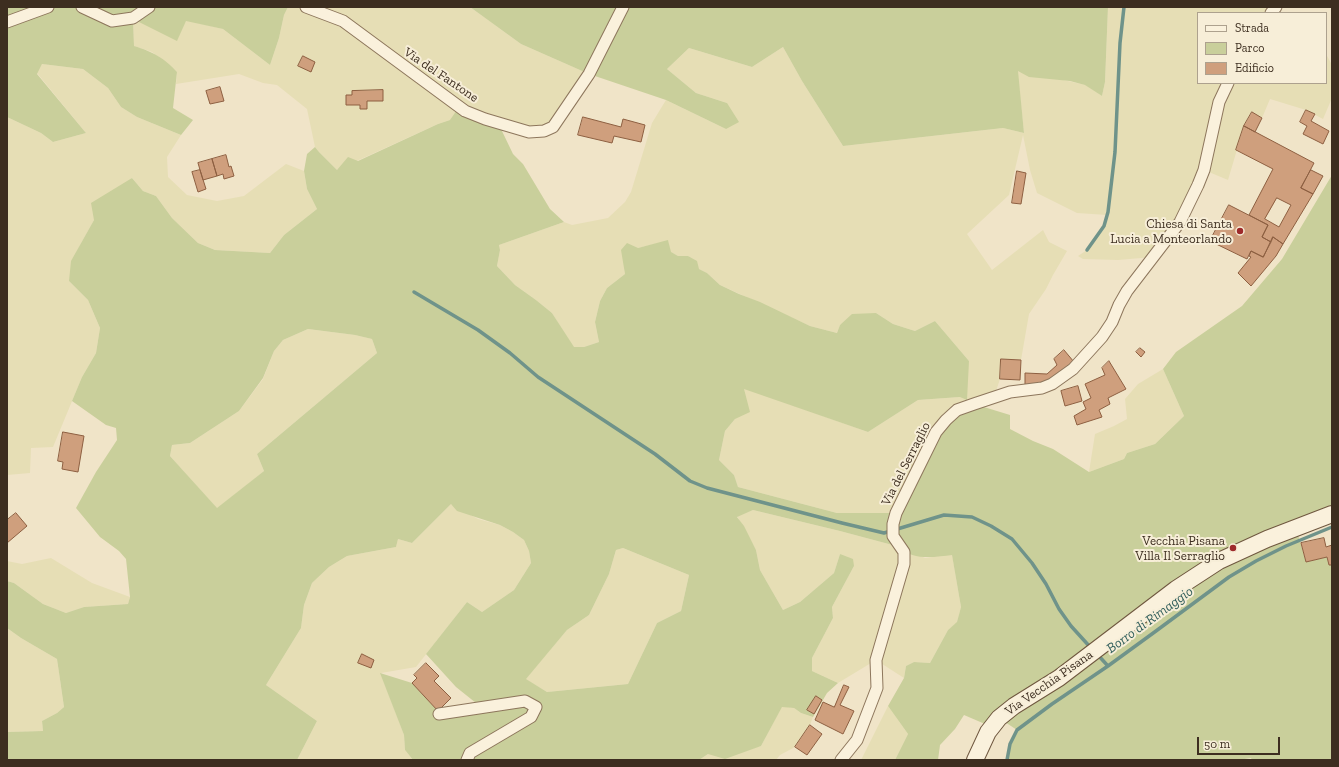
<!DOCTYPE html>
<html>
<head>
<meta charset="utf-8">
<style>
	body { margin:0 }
	#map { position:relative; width:1339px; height:767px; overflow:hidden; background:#f0e4c8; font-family:"Zilla Slab",serif }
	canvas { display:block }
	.frame { position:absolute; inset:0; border:8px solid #3d2e20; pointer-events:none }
	.legend { position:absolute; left:1197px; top:12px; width:130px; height:72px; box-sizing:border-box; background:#f7eed8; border:1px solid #ada18e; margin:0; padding:5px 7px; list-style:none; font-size:12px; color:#3d2e20 }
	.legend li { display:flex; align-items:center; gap:8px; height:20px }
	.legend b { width:20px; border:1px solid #ada18e }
	.scale { position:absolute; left:1197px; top:737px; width:83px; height:18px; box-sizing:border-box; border:2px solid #3d2e20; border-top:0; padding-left:5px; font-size:12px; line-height:14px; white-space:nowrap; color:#3d2e20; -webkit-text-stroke:3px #f7eed8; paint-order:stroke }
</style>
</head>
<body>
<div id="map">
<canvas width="1339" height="767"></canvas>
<div class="frame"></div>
<ul class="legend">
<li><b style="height:5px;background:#faf1dc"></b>Strada</li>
<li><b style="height:11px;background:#c9cf9b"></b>Parco</li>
<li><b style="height:11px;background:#cf9f7d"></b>Edificio</li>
</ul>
<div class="scale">50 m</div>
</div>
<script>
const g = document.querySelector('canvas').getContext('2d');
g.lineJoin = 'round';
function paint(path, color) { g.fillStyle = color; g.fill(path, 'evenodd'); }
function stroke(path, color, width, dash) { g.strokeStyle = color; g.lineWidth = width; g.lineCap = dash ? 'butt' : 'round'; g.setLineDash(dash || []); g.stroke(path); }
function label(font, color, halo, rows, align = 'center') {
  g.font = font + ' "Zilla Slab",serif'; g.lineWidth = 4; g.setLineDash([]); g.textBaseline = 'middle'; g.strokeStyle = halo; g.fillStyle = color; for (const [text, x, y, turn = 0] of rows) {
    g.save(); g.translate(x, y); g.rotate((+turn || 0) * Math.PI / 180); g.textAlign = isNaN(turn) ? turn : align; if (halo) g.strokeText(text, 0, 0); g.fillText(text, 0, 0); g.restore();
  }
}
paint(new Path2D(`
	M288 7H470L521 44 589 74 544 131 450 120 438 124 337 170 319 152 315 147 307 109 277 85 263 83 239 74 176 84 177 72 152 52 134 46 133 18 177 40 186 20 223 29 270 65 279 38 284 15Z
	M1108 7H1276L1271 13H1198V83H1326V54L1332 65V98L1323 119 1306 110 1270 99 1262 118 1251 112 1244 126 1228 180 1204 170 1198 185 1153 257 1118 260 1083 259 1078 256 1087 250 1104 226 1107 215 1077 213 1037 193 1030 170 1023 135 1009 195 967 234 992 270 1043 230 1049 242 1067 251 1053 275 1046 289 1029 314 1021 360 1001 359 1000 379 994 397 973 404 896 513H837L738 487 734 475 719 460 725 431 735 419 744 388 868 432 918 400 960 397 969 361 935 321 915 331 893 324 876 313 840 325 837 333 810 326 720 285 707 273 699 269 688 256H678L670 252 668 241 638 248 624 264 625 274 607 288 600 301 595 322 599 342 584 347H573L552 313 536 300 515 285 497 266 500 250 499 245 564 222 572 225 608 218 625 202 631 192 652 123 666 100 726 129 727 103 696 93 667 69 689 48 752 67 783 47 802 81 843 146 1003 128 1024 133 1017 70 1086 85 1102 96 1105 82Z
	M42 64 83 69 108 88 121 107 137 117 181 135 167 157 168 177 187 195 217 201 244 196 286 164 304 171 307 189 317 209 284 235 270 253 215 250 198 243 172 218 156 196 143 191 132 178 94 220 79 247 69 281 88 300 100 328 96 353 82 377 53 447 31 448 30 473 7 475V117L41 133 53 142 86 133 37 73Z
	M308 329 355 335 372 339 377 353 257 454 264 471 217 509 170 456 172 445 190 443 239 411 263 379 274 351 283 340Z
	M1163 369 1184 416 1155 444 1127 453 1124 459 1089 472 1095 434 1114 426 1127 419 1125 399 1138 384Z
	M451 504 478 519 500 525 513 532 524 540 529 551 531 563 514 590 482 612 467 602 416 667 381 673 404 735 405 750 413 760H297L317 721 266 685 301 628 304 605 312 583 329 567 347 556 396 547 398 539 412 543Z
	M753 510 840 531 900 547 925 558 952 554 961 607 957 623 948 630 930 663 914 662 906 666 904 678 876 660 838 683 812 671V658L833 618 832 607 854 566 840 554 834 573 800 602 783 610 760 570 756 550 737 516Z
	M623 548 689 575 681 611 657 623 628 684 547 692 525 679 567 630 589 615 609 574 616 550Z
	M51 558 92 583 130 597 128 604 84 607 66 613 43 604 14 583 7 581V561L22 564Z
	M7 628 21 638 57 659 64 707 57 713 42 721 43 731 7 732Z
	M782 706 794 708 801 713 813 717 810 725 795 747 780 755 776 760H699L708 754 761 746Z
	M888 706 908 734 895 760H861Z`), '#e6deb5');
paint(new Path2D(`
	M7 7H137L143 11 149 7H288L284 15 279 38 270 65 223 29 186 21 177 41 133 19 134 46C153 52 163 57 177 72L173 108 193 120 181 135 137 117 121 107 108 88 83 69 42 64 37 74 86 133 53 142 41 133 7 117Z
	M470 7H1108L1105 82 1102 96 1085 85 1070 81 1029 77 1018 71 1024 133 1003 128 843 146 802 81 783 47 752 67 689 48 667 69 696 93 727 103 739 122 726 129 666 100 589 74 521 44Z
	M459 107 501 129 513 154 523 164 550 209 564 222 499 245 500 250 497 266 515 285 536 300 552 313 574 347H584L599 342 595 322 600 301 607 288 625 274 621 250 627 243 638 248 668 240 671 252 678 256H688L697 261 699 269 707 273 720 285 739 294 760 302 810 326 837 333 840 325 852 314 876 313 893 324 915 331 935 321 969 361 967 400 960 397 918 400 868 432 744 389 750 412 735 419 725 431 719 460 734 475 738 487 837 513H896L936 432 974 404 1010 415V429L1033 441 1053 449 1089 472 1124 459 1127 453 1155 444 1184 416 1163 369 1176 352 1242 306 1282 259 1332 175V514L1296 528 1306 562 1327 557 1329 565H1332V760H1252L1251 758 1238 760H1007L1010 744 1017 730 999 718 992 727 964 715 955 729 940 745 938 760H895L908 734 888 706 904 678 906 666 914 662 930 663 948 630 957 622 961 607 952 555C935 557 912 561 900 547L840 531 753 510 737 517 744 526 756 550 760 570 783 610 800 602 834 573 840 554 853 559 854 566 832 607 833 618 812 658V671L838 683 827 693 813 717 801 713 794 708 782 707 761 746 725 759 708 754 699 760H413L405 750 404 735 380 673 412 683 438 711 481 707 456 687 426 654 467 602 482 612 514 590 531 563 529 551 524 540 513 532 500 525 457 511 451 504 412 543 398 539 396 547 347 556 329 567 312 583 304 605 301 628 266 685 317 721 297 760H7V732L43 731 42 721 57 713 64 707 57 659 21 638 7 628V581L14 583 43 604 66 613 84 607 128 604 130 597 126 559 119 551 100 537 76 508 96 472 117 440 116 428 106 425 72 401 82 377 96 353 100 328 88 300 69 281 71 261 94 220 91 203 132 178 143 191 156 196 172 218 198 243 215 250 270 253 284 235 317 209 307 189 304 171 307 154 315 147 319 152 337 170 348 157 358 161 438 124 450 120ZM308 329 355 335 372 339 377 353 257 454 264 471 217 508 170 456 172 445 190 443 239 411 263 378 274 351 283 340ZM623 548 689 575 681 611 657 623 628 684 547 692 526 679 567 630 589 615 609 574 616 550Z`), '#c9cf9b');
stroke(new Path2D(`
	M1087 250 1104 226 1108 212 1115 152 1120 43 1124 7
	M414 292 478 330 510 353 538 377 655 454 690 481 707 488 842 523 884 533 944 515 972 517 991 526 1012 539 1032 563 1046 584 1059 609 1071 626 1091 648
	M1097 654 1108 666
	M1007 760 1010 744 1017 730 1052 704 1108 666 1156 631 1229 577 1256 561 1286 546 1332 527`), '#6f938a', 3.5);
const building = new Path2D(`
	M303 56 315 62 311 72 298 66Z
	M220 87 224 101 210 104 206 91Z
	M383 90V101H367V109H360V105H346V95H352V91Z
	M1306 110 1315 114 1311 121 1329 131 1323 144 1303 134 1307 126 1300 122Z
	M1252 112 1262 118 1255 132 1244 126Z
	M583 117 621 127 623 119 645 125 641 142 614 136 612 143 578 135Z
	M1244 126 1314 163 1301 188 1313 194 1283 244 1273 237 1271 242 1262 237 1268 225 1249 215 1273 169 1236 150ZM1277 198 1291 205 1279 227 1265 219Z
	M226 155 229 167 231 166 234 176 224 179 223 174 217 176 212 159Z
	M212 159 217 176 203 180 198 163Z
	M200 170 206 189 198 192 192 172Z
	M1311 170 1323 176 1313 194 1301 188Z
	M1017 171 1026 173 1021 204 1012 203Z
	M1229 205 1268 225 1262 237 1271 242 1263 257 1251 251 1247 259 1210 241Z
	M1273 237 1283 244 1276 256 1251 286 1238 273 1251 257 1249 256 1251 251 1263 257Z
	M1140 348 1145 352 1141 357 1136 352Z
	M1064 350 1074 362 1045 385 1025 387V373L1047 374 1057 365 1054 359Z
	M1001 359 1021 360 1020 380 1000 379Z
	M1109 361 1126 389 1108 398 1110 404 1099 410 1102 417 1077 425 1074 416 1086 409 1083 402 1091 398 1085 384 1105 375 1102 368Z
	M1078 386 1082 401 1065 406 1061 391Z
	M63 432 84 436 78 472 62 469 63 462 58 461Z
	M16 513 27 526 7 543V520Z
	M1324 538 1326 547 1332 545V565H1329L1327 557 1306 562 1301 543Z
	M362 654 374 660 371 668 358 663Z
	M426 663 439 676 434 681 451 698 438 711 412 683 417 678 414 675Z
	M844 685 849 687 840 705 854 711 843 734 815 720 823 702 834 707Z
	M816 696 822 700 814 714 807 710Z
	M810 725 822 734 807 755 795 747Z`);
paint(building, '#cf9f7d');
stroke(building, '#8d5f41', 1);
const street = new Path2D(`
	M82 7 112 21 133 18 149 7
	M306 7 343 21 465 111 485 119 529 132 544 131 553 127 589 74 623 7
	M1271 13 1276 7
	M7 22 48 7
	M439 714 525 701 536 707 531 717 470 753 467 760
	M841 760 857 740 877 688 876 660 904 564V552L893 536V524L896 513 936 432 946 420 957 410 974 404 1010 392 1042 388 1052 384 1073 369 1102 337 1112 322 1119 305 1127 291 1180 222 1198 185 1204 170 1219 102 1228 83`);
const secondary = new Path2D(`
	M975 760 988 732 999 718 1014 706 1059 678 1176 589 1219 561 1267 539 1332 514`);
stroke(street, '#8d765c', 13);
stroke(secondary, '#6f573f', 18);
stroke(street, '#faf1dc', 11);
stroke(secondary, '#faf1dc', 16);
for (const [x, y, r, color] of [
	[1240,231,4,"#9e2a2b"],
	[1233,548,4,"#9e2a2b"]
]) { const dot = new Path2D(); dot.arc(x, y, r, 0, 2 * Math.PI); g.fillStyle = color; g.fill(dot); stroke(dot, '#f7eed8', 1.5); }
label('13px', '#3d2e20', '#f7eed8', [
	["Via del Fantone",441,75,34],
	["Via del Serraglio",906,464,-63],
	["Via Vecchia Pisana",1049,683,-35]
]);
label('13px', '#3d2e20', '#f7eed8', [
	["Chiesa di Santa",1232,224],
	["Lucia a Monteorlando",1232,239],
	["Vecchia Pisana",1225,541],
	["Villa Il Serraglio",1225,556]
], 'right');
label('italic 14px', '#2f5d5a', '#f7eed8', [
	["Borro di Rimaggio",1150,620,-36]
]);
</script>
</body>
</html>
